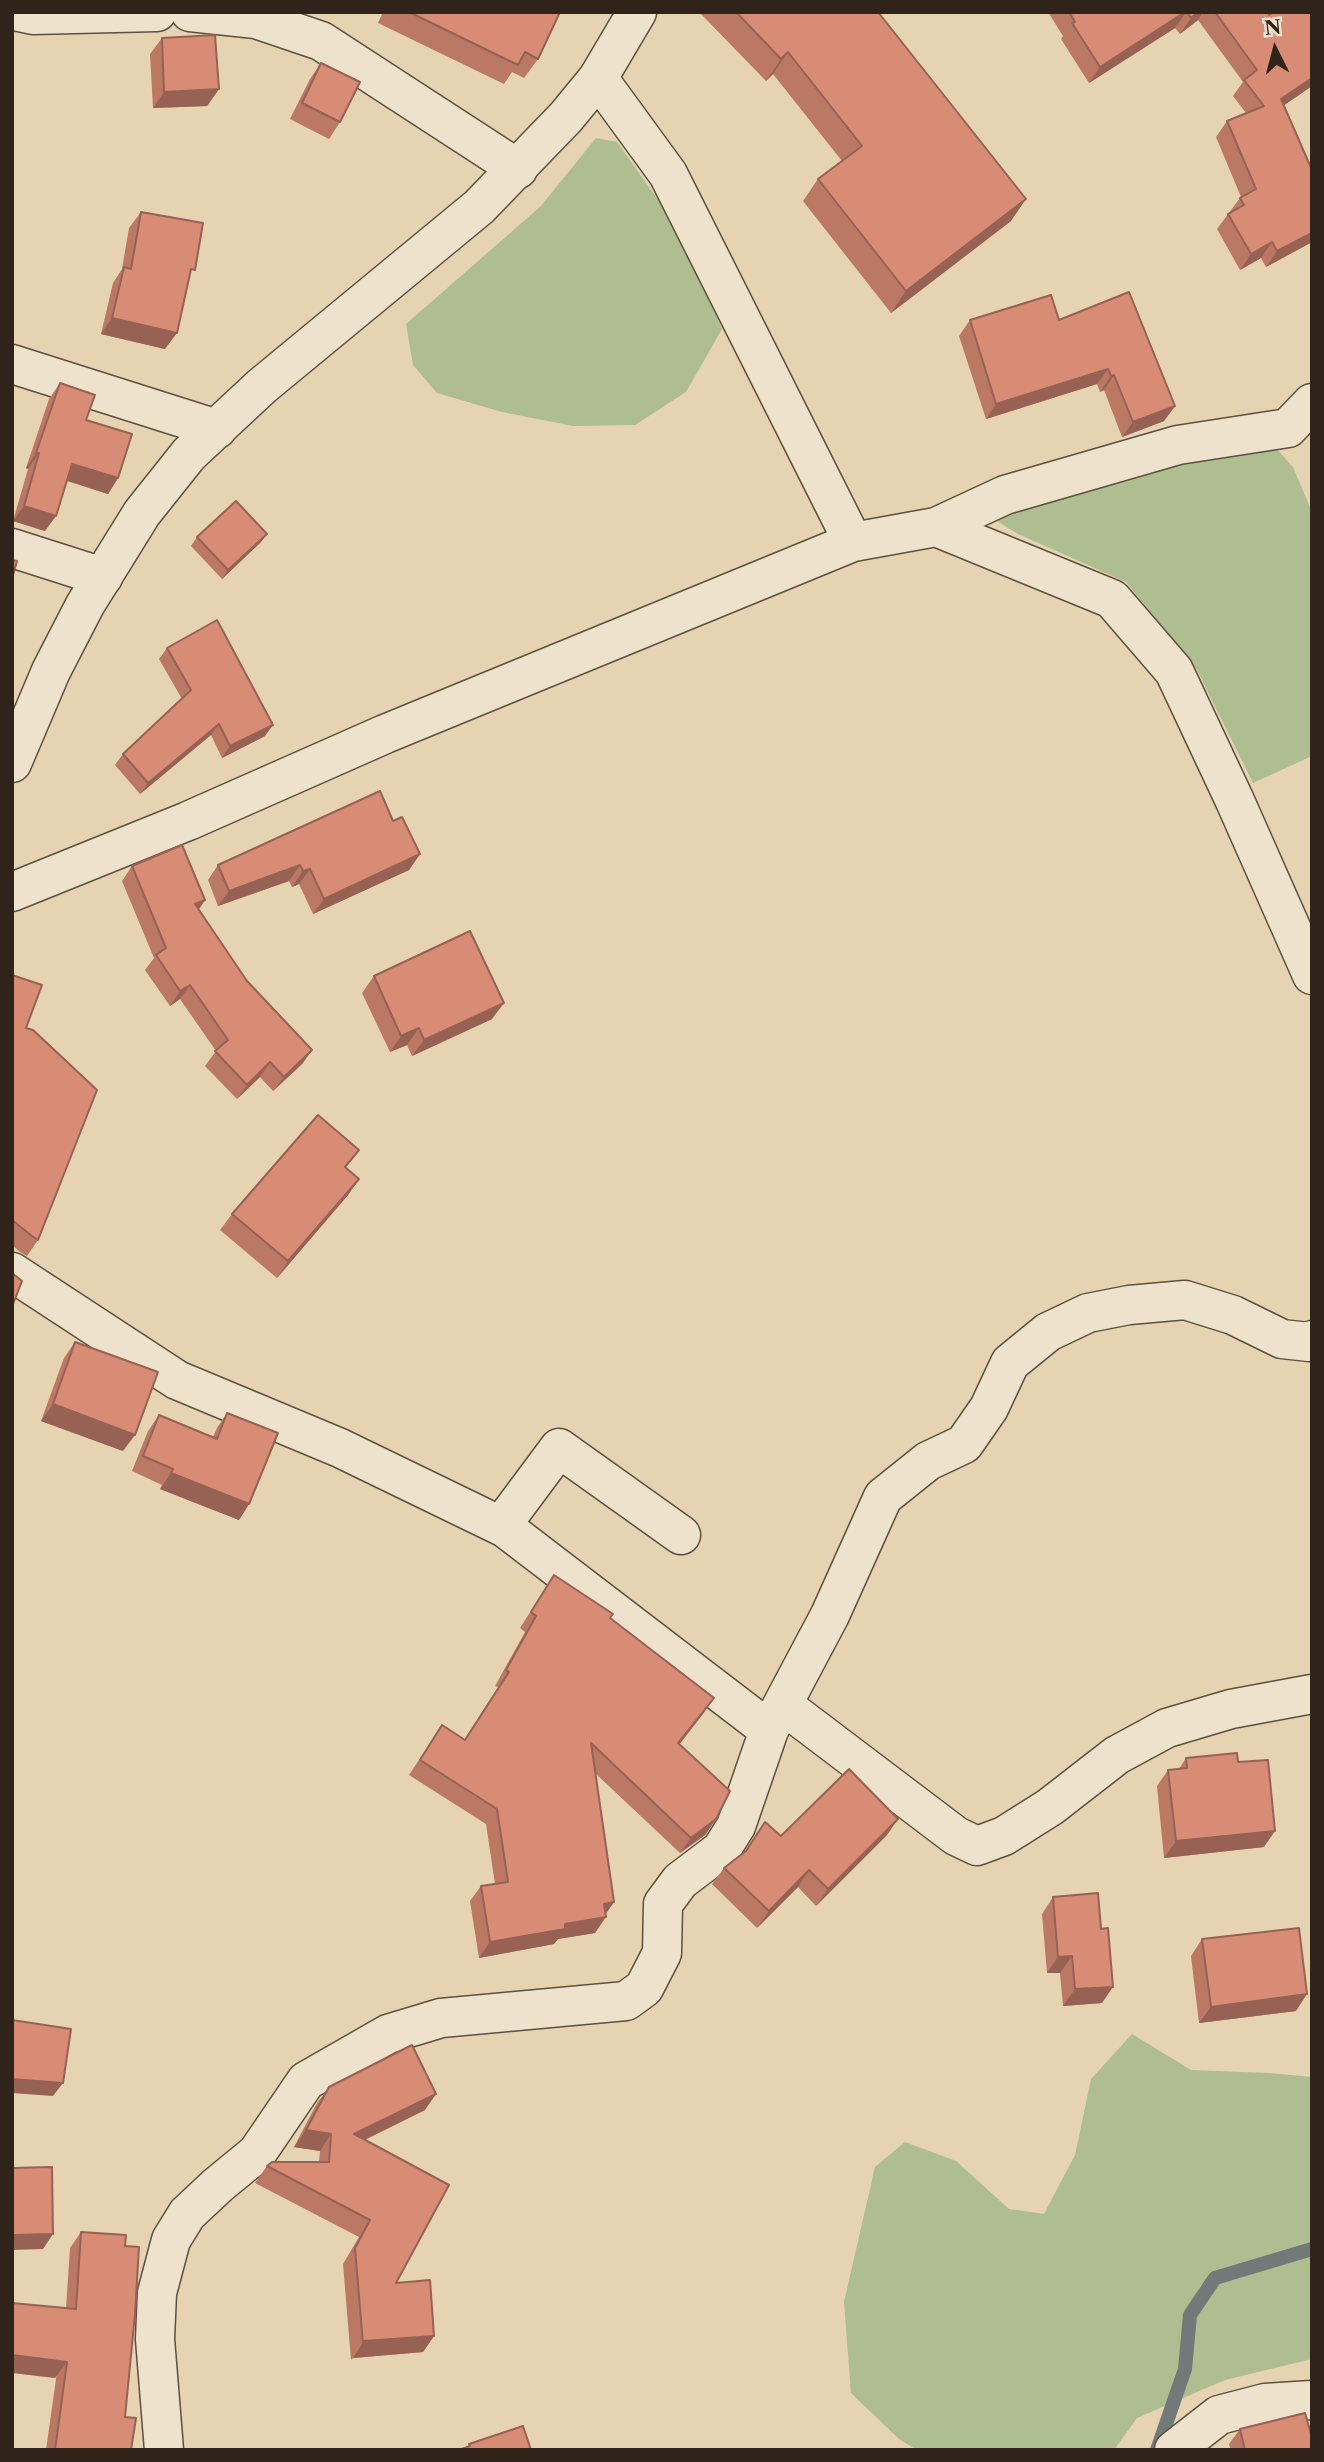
<!DOCTYPE html>
<html>
<head>
<meta charset="utf-8">
<style>
	body { margin:0 }
	#map { position:relative; width:1324px; height:2462px; overflow:hidden; background:#e5d3b1; font-family:"Libre Caslon Text",serif }
	canvas { display:block }
	.frame { position:absolute; inset:0; border:14px solid #30241a; pointer-events:none }
	.north { position:absolute; left:1240px; top:14px; width:70px; height:70px; -webkit-text-stroke:5px #eee2cc; paint-order:stroke; rotate:354deg; font-size:19px; font-weight:700; line-height:28px; text-align:center; color:#30241a }
	.north::after { content:''; display:block; margin:auto; width:24px; height:32px; background:#30241a; clip-path:polygon(50% 0,100% 100%,50% 72%,0 100%) }
</style>
</head>
<body>
<div id="map">
<canvas width="1324" height="2462"></canvas>
<div class="frame"></div>
<div class="north">N</div>
</div>
<script>
const g = document.querySelector('canvas').getContext('2d');
g.lineJoin = 'round';
function paint(path, color) { g.fillStyle = color; g.fill(path, 'evenodd'); }
function stroke(path, color, width, dash) { g.strokeStyle = color; g.lineWidth = width; g.lineCap = dash ? 'butt' : 'round'; g.setLineDash(dash || []); g.stroke(path); }
paint(new Path2D(`
	M596 138 617 142 681 232 722 329 686 392 635 425 573 426 502 412 437 393 413 365 406 324 541 206Z
	M1273 445 1293 467 1312 512V756L1253 783 1197 670 1126 582 1018 534 997 521 1001 511 1174 461Z
	M1132 2034 1191 2070 1269 2073 1312 2077V2359L1225 2380 1137 2418 1114 2450H917L899 2439 851 2393 844 2302 875 2167 905 2142 956 2161 1009 2209 1044 2214 1075 2155 1091 2079Z`), '#aebe91');
stroke(new Path2D(`
	M1157 2450 1185 2369 1190 2315 1215 2278 1312 2249`), '#717a79', 14);
const minor = new Path2D(`
	M19 12 33 15 157 12
	M190 12 256 19 321 41 518 169
	M598 78 668 174 853 542
	M12 364 217 429
	M936 527 1112 599 1174 671 1235 801 1312 975
	M12 548 103 577
	M12 892 188 821 385 734 853 542 936 527 1005 495 1178 445 1288 428 1312 403
	M12 1272 177 1380 340 1448 505 1528 769 1730 736 1826 721 1850 680 1881 663 1904 662 1953 644 1988 626 2001 441 2018 388 2034 306 2081 257 2153 218 2185 187 2214 171 2240 157 2293 155 2339 164 2450
	M501 1526 559 1448 681 1535
	M783 1705 956 1836 977 1846 1004 1836 1050 1807 1117 1755 1167 1728 1231 1709 1312 1694
	M769 1730 830 1615 883 1497 928 1461 964 1444 989 1408 1010 1363 1048 1332 1088 1313 1129 1305 1185 1300 1233 1315 1282 1339 1309 1342 1312 1340`);
const tertiary = new Path2D(`
	M12 763 51 671 85 605 142 513 189 454 262 386 479 207 566 117 598 78 637 12
	M1174 2450 1219 2415 1265 2403 1312 2400`);
stroke(minor, '#5d5040', 41);
stroke(tertiary, '#5d5040', 41);
stroke(minor, '#eee2cc', 38);
stroke(tertiary, '#eee2cc', 38);
paint(new Path2D(`
	M383 12H560L538 59 524 78 512 72 504 84 378 23Z
	M702 12H878L1011 221 891 313 803 201 818 179 842 161 773 74 766 81 701 14Z
	M1048 12H1268L1312 78V86L1284 105 1312 242 1266 267 1261 258 1240 270 1217 229 1240 198 1241 197 1216 137 1227 121 1246 113 1233 96 1243 82 1198 20 1180 34 1175 28 1089 83 1061 39 1063 36Z
	M162 38 219 89 207 106 153 108 150 54Z
	M321 63 340 122 329 139 290 119 310 79Z
	M141 212 190 277 165 349 101 334 113 283 122 269 129 228Z
	M970 320H1059L1175 406 1164 421 1122 437 1104 390 1100 392 1097 384 986 419 959 336Z
	M60 383 86 420 118 478 108 494 67 481 45 531 13 521 28 469 26 468 49 399Z
	M197 537 261 542 222 579 191 546Z
	M167 648 265 736 222 758 211 735 140 794 115 765 123 754 182 699 159 659Z
	M393 821 420 854 409 870 313 914 299 884 292 887 289 881 218 906 208 880 218 865Z
	M132 866 205 900 199 909 247 981 312 1050 302 1064 273 1091 260 1077 237 1099 205 1066 216 1051 180 999 170 1006 145 970 154 958 122 881Z
	M12 975 26 1028 38 1240 27 1256 20 1252 12 1245Z
	M374 976 492 1019 412 1056 407 1045 390 1052 362 993Z
	M346 1168 359 1179 348 1195 277 1278 220 1230 232 1214Z
	M75 1342 123 1451 41 1421 64 1358Z
	M227 1413 249 1504 239 1520 160 1489 162 1485 132 1471 148 1431 159 1415 213 1437 217 1428Z
	M554 1575 714 1698 679 1744 716 1819 705 1835 680 1853 595 1773 614 1902 605 1914 595 1933 558 1939 554 1944 479 1958 470 1901 481 1886 495 1884 486 1824 409 1775 442 1725 464 1740 498 1687 495 1686 525 1632 520 1628Z
	M1186 1758 1238 1762 1264 1847 1164 1858 1157 1786 1168 1770 1179 1769Z
	M887 1835 816 1906 798 1887 757 1928 712 1884 724 1868 781 1836Z
	M1053 1897 1101 1929 1102 2003 1063 2006 1060 1973H1047L1042 1914Z
	M1202 1939 1296 2011 1199 2023 1191 1956Z
	M329 2087 425 2110 365 2140 396 2283 434 2336 423 2352 353 2358 351 2360 343 2264 359 2237 255 2183 267 2166 319 2162 320 2151 294 2147 317 2103Z
	M81 2232 125 2246V2417L131 2450H46L66 2308 70 2248Z
	M1240 2429 1312 2450H1231L1229 2444Z`), '#ba7865');
paint(new Path2D(`
	M1186 12 1175 28 1089 83 1100 67Z
	M1198 12H1203L1198 20 1180 34 1191 18Z
	M788 52 773 74 766 81 781 59Z
	M1312 78V86L1270 115 1281 99Z
	M219 89 207 106 153 108 164 92Z
	M1026 199 1011 221 891 313 906 291Z
	M1312 233V242L1266 267 1277 251Z
	M1272 242 1261 258 1240 270 1251 254Z
	M112 318 177 333 165 349 101 334Z
	M1108 369 1097 384 986 419 996 404Z
	M1114 375 1104 390 1100 392 1111 376Z
	M1175 406 1164 421 1122 437 1133 422Z
	M36 453H39L28 469 26 468Z
	M72 464 118 478 108 494 62 479Z
	M24 506 56 516 45 531 13 521Z
	M267 534 261 542 222 579 228 570Z
	M219 724 211 735 140 794 148 783Z
	M273 725 265 736 222 758 230 746Z
	M420 854 409 870 313 914 324 899Z
	M300 865 289 881 218 906 229 891Z
	M310 869 299 884 292 887 303 871Z
	M205 900 195 915V904Z
	M190 985 180 999 170 1006 180 991Z
	M504 1003 492 1019 412 1056 424 1040Z
	M419 1028 407 1045 390 1052 401 1036Z
	M312 1050 302 1064 273 1091 284 1077Z
	M270 1062 260 1077 237 1099 247 1085Z
	M359 1179 348 1195 277 1278 288 1261Z
	M53 1404 135 1435 123 1451 41 1421Z
	M171 1473 249 1504 239 1520 160 1489Z
	M714 1698 703 1714 668 1759 678 1743Z
	M716 1819 705 1835 680 1853 691 1838Z
	M898 1819 887 1835 816 1906 828 1889Z
	M1275 1831 1264 1847 1164 1858 1176 1841Z
	M809 1870 798 1887 757 1928 769 1911Z
	M614 1902 603 1918 606 1917 595 1933 558 1939 554 1944 479 1958 490 1942 565 1924 604 1904Z
	M1072 1956 1060 1973H1047L1058 1957Z
	M1113 1987 1102 2003 1063 2006 1075 1989Z
	M1307 1994 1296 2011 1199 2023 1211 2007Z
	M12 2079 63 2083 53 2096 12 2093Z
	M436 2094 425 2110 343 2150 354 2134Z
	M306 2130 331 2134 320 2151 294 2147Z
	M53 2234 43 2249 12 2250V2235Z
	M434 2336 423 2352 353 2358 364 2341Z
	M12 2355 67 2362 55 2378 12 2373Z`), '#976253');
const building = new Path2D(`
	M409 12H560L538 59 525 52 518 65Z
	M736 12H878L1026 199 906 291 818 179 862 146 788 52 781 59Z
	M1069 12H1185L1100 67 1072 23 1075 22Z
	M1187 12H1198L1191 18Z
	M1215 12H1268L1269 15 1273 12H1312V78L1281 99 1312 170V233L1277 251 1272 242 1251 254 1228 214 1244 205 1240 198 1256 189 1227 121 1264 106 1244 80 1257 70Z
	M215 35 219 89 164 92 162 38Z
	M321 63 360 82 340 122 302 103Z
	M141 212 203 223 195 270 191 269 177 333 112 318 124 267 131 269Z
	M1129 292 1175 406 1133 422 1114 375 1111 376 1108 369 996 404 970 320 1051 295 1059 320Z
	M60 383 95 395 86 420 132 434 118 478 72 464 56 516 24 506 39 453H36Z
	M236 501 267 534 228 570 197 537Z
	M12 560 17 561 12 579Z
	M217 620 273 725 230 746 219 724 148 783 123 754 191 690 167 648Z
	M380 791 393 821 402 817 420 854 324 899 310 869 303 871 300 865 229 891 218 865Z
	M182 845 205 900 195 904 247 981 312 1050 284 1077 270 1062 247 1085 215 1051 228 1040 190 985 180 991 156 955 166 948 132 866Z
	M470 931 504 1003 424 1040 419 1028 401 1036 374 976Z
	M12 975 42 985 26 1028 33 1030 97 1090 38 1240 32 1236 12 1220Z
	M318 1115 359 1150 345 1167 359 1179 288 1261 232 1214Z
	M12 1273 22 1281 12 1307Z
	M75 1342 158 1372 135 1435 53 1404Z
	M227 1413 278 1433 249 1504 171 1473 173 1469 143 1456 159 1415 217 1439Z
	M554 1575 613 1614 610 1618 714 1698 678 1743 730 1791 716 1819 691 1838 591 1743 614 1902 604 1904 606 1917 565 1924V1929L490 1942 481 1886 508 1882 497 1809 420 1760 442 1725 465 1740 509 1672 506 1670 536 1616 531 1612Z
	M1237 1753 1238 1762 1268 1760 1275 1831 1176 1841 1168 1770 1187 1768 1186 1758Z
	M849 1769 898 1819 828 1889 809 1870 769 1911 724 1868 746 1851 765 1822 781 1836Z
	M1098 1893 1101 1929 1108 1928 1113 1987 1075 1989 1072 1956 1058 1957 1053 1897Z
	M1299 1928 1307 1994 1211 2007 1202 1939Z
	M12 2020 71 2029 63 2083 12 2079Z
	M412 2045 436 2094 354 2134 449 2185 396 2283 430 2280 434 2336 364 2341 363 2344 355 2248 370 2220 267 2166 272 2162H329L331 2134 306 2130 329 2087Z
	M52 2167 53 2234 12 2235V2168Z
	M81 2232 126 2235 125 2246 139 2247 135 2314 125 2417 136 2418 131 2450H55L67 2362 12 2355V2303L76 2309Z
	M1305 2413 1312 2437V2450H1245L1240 2429Z
	M523 2426 531 2450H459L470 2446 469 2444Z`);
paint(building, '#d88c76');
stroke(building, '#976253', 2);
</script>
</body>
</html>
